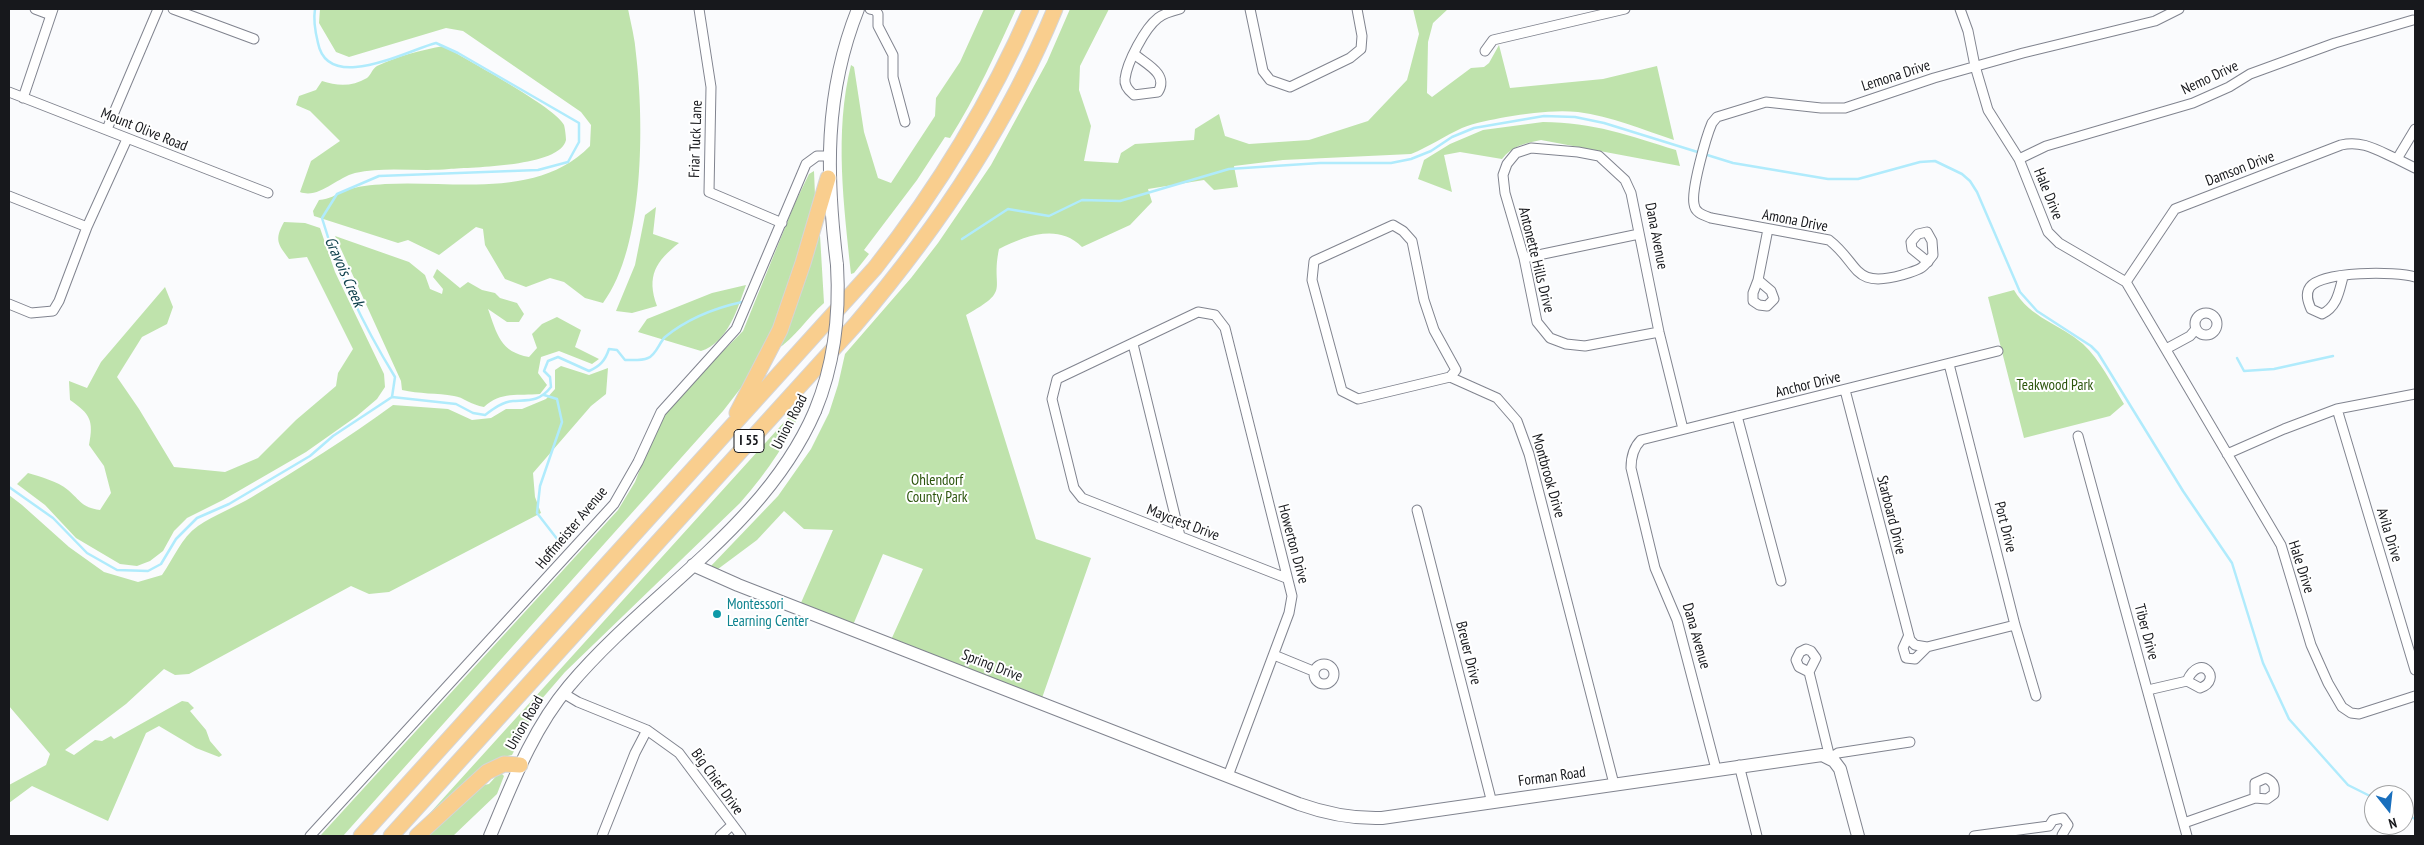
<!DOCTYPE html>
<html>
<head>
<meta charset="utf-8">
<style>
	body { margin:0 }
	#map { position:relative; width:2424px; height:845px; overflow:hidden; background:#fafbfd; font-family:"PT Sans Narrow",sans-serif }
	canvas { display:block }
	.frame { position:absolute; inset:0; border:10px solid #17181c; pointer-events:none }
	.north { position:absolute; left:2364px; top:785px; width:50px; height:50px; box-sizing:border-box; background:#fff; border:1px solid #a2a3a4; border-radius:50%; rotate:164deg; font-size:14px; font-weight:700; line-height:20px; text-align:center; color:#17181c }
	.north::after { content:''; display:block; margin:auto; width:18px; height:22px; background:#196fbd; clip-path:polygon(50% 0,100% 100%,50% 72%,0 100%) }
</style>
</head>
<body>
<div id="map">
<canvas width="2424" height="845"></canvas>
<div class="frame"></div>
<div class="north">N</div>
</div>
<script>
const g = document.querySelector('canvas').getContext('2d');
g.lineJoin = 'round';
function paint(path, color) { g.fillStyle = color; g.fill(path, 'evenodd'); }
function stroke(path, color, width, dash) { g.strokeStyle = color; g.lineWidth = width; g.lineCap = dash ? 'butt' : 'round'; g.setLineDash(dash || []); g.stroke(path); }
function label(font, color, halo, rows, align = 'center') {
  g.font = font + ' "PT Sans Narrow",sans-serif'; g.lineWidth = 4; g.setLineDash([]); g.textBaseline = 'middle'; g.strokeStyle = halo; g.fillStyle = color; for (const [text, x, y, turn = 0] of rows) {
    g.save(); g.translate(x, y); g.rotate((+turn || 0) * Math.PI / 180); g.textAlign = isNaN(turn) ? turn : align; if (halo) g.strokeText(text, 0, 0); g.fillText(text, 0, 0); g.restore();
  }
}
paint(new Path2D(`
	M320 9H628C631 24 635 39 636 54 644 121 645 247 603 303L585 298 564 282 550 278 526 287 505 279 485 245 483 229 476 227 439 255 408 240 398 243 314 216 313 211 319 200C330 199 335 195 344 191 357 186 372 185 385 184 454 180 537 200 590 146L591 125 581 112 463 31 446 28 349 57 336 52 319 23Z
	M984 9H1016C996 53 976 97 950 138L945 137 917 180 864 250 869 254 854 273 851 274C844 206 834 133 851 65L854 67 864 132 878 178 891 183 935 116 936 98 960 62Z
	M1070 9H1109L1080 66 1079 90 1091 126 1084 161 1118 163 1121 153 1135 144 1194 140 1195 129 1219 114 1225 136 1249 144 1309 140 1368 121 1407 80 1419 34 1413 9H1448L1433 23 1428 42 1427 93 1432 97 1471 68 1484 67 1489 63 1499 45 1510 88 1603 79 1657 66 1674 140C1643 130 1611 116 1578 112 1554 110 1530 113 1506 117 1491 120 1476 122 1462 128 1444 136 1429 147 1411 154L1283 160 1234 166 1238 187 1214 190 1204 180 1148 189 1152 202 1130 225 1082 247C1058 223 1025 236 999 249 990 291 1013 289 966 315L1036 539 1091 558 1042 698 891 640 923 569 883 554 853 625 800 605 833 530 804 529 784 511 757 540 714 572 710 567 778 496 811 449 829 413 838 385 845 354 911 278 938 243 991 165 1047 62Z
	M444 46C465 59 557 108 564 125 565 128 566 137 566 140 560 167 472 167 449 169 419 172 385 166 355 173 336 178 319 199 300 192L311 161 340 141 310 111 296 105 299 96 316 90 322 81C337 86 352 87 367 78 371 75 372 69 377 66 398 56 421 50 444 46Z
	M1543 122C1593 122 1630 136 1676 150L1680 166 1541 140C1525 143 1512 146 1502 159L1460 152 1444 155 1452 192 1418 179 1424 160 1450 144 1483 130Z
	M814 171 815 195 783 309 747 380 723 411 343 836H320L618 510 635 482 659 421 669 406 743 331 795 203 809 174Z
	M656 207 653 234 679 243C656 261 646 276 657 306L632 313 616 311 635 265 645 215Z
	M284 222 305 223 320 228 335 272 384 374 385 387 377 399 357 416 306 452 223 500 187 518 174 531 163 551 150 561 137 566 120 564 76 538 45 505 17 484 28 473C41 477 57 481 68 490 81 501 81 507 100 510L111 493 104 466 89 445C94 420 90 414 70 400L69 381 87 388 101 362 165 287 173 307 167 324 142 337 117 377 139 409 174 467 225 472 258 458 296 420 336 386 338 373 353 349 307 257 289 259C278 244 274 240 284 222Z
	M820 235 824 303C807 318 795 338 776 350L815 239Z
	M335 236 409 262 425 275 430 289 442 294 443 289 433 277 437 269 460 288 468 282 482 290 495 293 500 298 517 303 524 314 519 322H507L488 309C497 334 500 352 529 357L537 348 532 334 542 324 557 317 581 330 575 347 599 359 592 364 559 351 541 357 538 373 547 385 540 394C518 396 501 391 484 407 471 405 463 397 454 396 437 393 419 394 402 390L401 381Z
	M746 285C738 307 728 343 701 351L638 332 647 319 712 293Z
	M2014 290C2030 318 2060 324 2083 344 2100 360 2112 384 2124 404L2110 416 2024 438 1988 297Z
	M561 366 589 375 608 368 606 394 591 406 533 473 535 497 541 513 389 592 369 594 351 586 189 674 175 675 164 669 126 704 65 750 74 755 95 740 102 741 111 736 114 739 182 701 188 702 194 708 190 711 206 730 210 741 222 755 219 757 196 748 159 726 146 733 108 821 32 786 9 803V785L46 765 50 754 9 706V495L22 505 69 547 104 572 138 582 162 575C174 558 181 538 198 526 214 515 235 507 252 497 300 468 348 438 393 405L448 409 472 420 491 418 506 409H522L546 399 555 389V370Z
	M806 398C791 438 768 471 740 503L565 672 540 701 512 755 499 758 410 835Z
	M500 772 504 776 497 794 453 836H427L484 785 489 784Z`), '#bfe3ac');
stroke(new Path2D(`
	M962 239 1008 209 1049 216 1082 200 1120 201 1229 169 1320 163H1391L1411 159 1431 151 1452 137 1474 128 1544 116 1575 117 1604 123 1733 163 1828 179H1858L1920 162 1935 161 1962 174 1970 181 1977 192 2020 292 2037 311 2091 346 2098 353 2183 491 2232 563 2263 663 2289 719 2348 785 2374 798
	M2237 358 2244 371 2274 369 2333 356
	M544 395 557 399 562 422 540 486 537 513 561 544
	M392 397 456 404 473 413 485 415C493 409 502 402 513 401 529 400 539 402 551 387L550 377 544 371 548 361 558 357 589 371C600 366 605 361 609 349L617 350 625 360C633 360 641 361 648 358 656 355 659 343 665 337 687 319 715 308 742 302
	M9 487 53 518 87 553 117 570 148 571 161 564 176 539 197 518 229 504 310 456 333 436 392 397 395 377C365 328 338 273 322 218L337 194 379 176 538 170 568 162 579 142V123L458 53 436 43C408 50 328 94 318 43 315 31 313 21 315 9
	M2404 813 2415 819`), '#b0ebfc', 2.5);
const street = new Path2D(`
	M35 9 51 15
	M173 9 254 39
	M699 9 711 87 709 192 782 223
	M870 9 875 10 878 14V26L893 55V77L905 122
	M1250 9 1263 71 1270 80 1290 87 1350 58 1361 49 1362 36 1357 9
	M1960 9 1968 31 1975 66 1988 110 2019 159 2048 232 2059 243 2126 282 2281 545 2311 645 2328 683 2342 707 2351 713 2359 714 2415 696
	M1485 51 1493 40 1625 9
	M1134 54C1146 64 1169 74 1158 92L1134 95C1129 91 1124 86 1125 79 1127 62 1145 28 1158 18 1164 13 1172 11 1180 9
	M9 92 268 193
	M23 98 53 9
	M107 129 158 9
	M2415 129 2397 159 2415 168
	M2019 159 2046 146 2193 103 2229 87 2250 74 2335 43 2413 20
	M9 196 87 227
	M1524 258 1639 234
	M1928 262 1912 249 1911 242 1918 234 1927 232 1932 241 1933 255C1921 271 1920 269 1902 275 1852 289 1860 264 1829 240L1711 218C1703 215 1695 213 1694 204 1691 190 1706 137 1712 123L1717 117 1766 102 1821 108H1845L1934 78 2023 53 2155 21 2179 9
	M2343 277C2339 292 2337 307 2322 314L2311 309C2308 302 2305 294 2310 287 2322 271 2396 271 2415 277
	M1758 280 1771 291 1774 299 1767 306 1759 305 1753 301V293L1758 280 1768 229
	M2126 282 2175 209 2341 145C2362 140 2377 150 2397 159
	M9 304 31 313 53 311 59 301 87 227 127 139
	M2195 324a11 11 0 1 1 22 0a11 11 0 1 1-22 0Z
	M1659 332 1585 346 1566 344 1550 338 1537 322 1524 258 1505 193 1503 175 1507 164 1516 153 1531 148 1578 152 1599 156 1625 180 1631 193 1659 332 1683 429
	M1133 344 1180 536
	M2166 349 2190 336 2196 329
	M1949 364 2015 625 2036 696
	M1450 377 1358 399 1342 391 1312 280 1314 261 1393 225 1403 231 1412 241 1424 300 1434 330 1456 370 1450 377 1497 398 1517 421 1529 454 1614 784
	M1845 390 1910 640 1915 645 1927 647 2015 625
	M2337 409 2415 670
	M1737 416 1781 581
	M2078 436 2187 836
	M2227 454 2284 429 2337 409 2415 394
	M1417 510 1492 803
	M1908 637 1903 648 1906 658 1915 659 1927 647
	M1806 649 1811 651 1816 658 1809 672 1799 667 1796 660 1800 652Z
	M1274 655 1313 671
	M1314 674a10 10 0 1 1 20 0a10 10 0 1 1-20 0Z
	M1809 672 1830 758 1838 753 1910 742
	M2148 690 2187 681 2200 688C2224 680 2200 651 2187 681
	M563 693 578 702 647 730 679 753 741 836
	M1739 765 1757 836
	M1716 769 1677 620 1655 568 1631 468C1631 457 1633 448 1641 440L1998 351
	M1228 776 1289 613 1292 596 1225 328 1215 315 1198 312 1057 379 1052 399 1074 488 1082 498 1286 578
	M2184 823 2255 798 2267 799 2274 794C2275 786 2274 782 2266 778L2255 783V798
	M2049 826 2053 820 2063 818 2068 825 2062 835
	M310 836 614 504 638 462 661 412 736 329 806 164 817 156H829
	M602 836 635 753 647 730
	M720 836 732 825
	M1974 836 2049 826`);
const secondary = new Path2D(`
	M837 265C826 176 824 94 858 9
	M693 565 738 585 1299 804C1327 814 1352 819 1382 818L1822 755 1834 761 1840 769 1858 836
	M490 836C512 784 532 730 569 686 648 592 765 527 815 411`);
const highway = new Path2D(`
	M737 413 780 330 803 263 828 178
	M361 836 875 268C938 188 990 103 1031 9
	M391 836 855 325C937 229 1007 126 1055 9
	M417 836 487 772 504 764 520 765`);
stroke(street, '#81848f', 11);
stroke(secondary, '#81848f', 14);
stroke(highway, '#d5d5d6', 17);
stroke(street, '#fff', 9);
stroke(secondary, '#fff', 12);
stroke(highway, '#f9ce8e', 15);
const secondaryBridge = new Path2D(`
	M815 411C834 365 840 315 837 265`);
stroke(secondaryBridge, '#81848f', 14, []);
stroke(secondaryBridge, '#fff', 12);
for (const [x, y, r, color] of [
	[717,614,5,"#0f9aa8"]
]) { const dot = new Path2D(); dot.arc(x, y, r, 0, 2 * Math.PI); g.fillStyle = color; g.fill(dot); stroke(dot, '#fff', 2); }
for (const [x, y, w] of [
	[749,441,30]
]) { const box = new Path2D(); box.roundRect(x - w / 2, y - 11.5, w, 23, 4); g.fillStyle = '#fff'; g.fill(box); stroke(box, '#17181c', 1); }
label('bold 14px', '#17181c', null, [
	["I 55",749,441]
]);
label('15px', '#17181c', '#fff', [
	["Lemona Drive",1896,76,-18],
	["Nemo Drive",2210,78,-25],
	["Mount Olive Road",144,130,22],
	["Friar Tuck Lane",696,139,-88],
	["Damson Drive",2240,169,-21],
	["Hale Drive",2048,194,68],
	["Amona Drive",1795,221,11],
	["Dana Avenue",1656,236,79],
	["Antonette Hills Drive",1536,260,76],
	["Anchor Drive",1808,385,-14],
	["Union Road",790,422,-63],
	["Montbrook Drive",1548,476,74],
	["Starboard Drive",1891,515,76],
	["Maycrest Drive",1183,523,21],
	["Port Drive",2005,527,76],
	["Hoffmeister Avenue",572,528,-50],
	["Avila Drive",2389,535,73],
	["Howerton Drive",1293,544,75],
	["Hale Drive",2301,567,72],
	["Tiber Drive",2146,632,75],
	["Dana Avenue",1696,636,74],
	["Breuer Drive",1468,653,76],
	["Spring Drive",992,666,21],
	["Union Road",525,723,-60],
	["Forman Road",1552,777,-8],
	["Big Chief Drive",717,782,54]
]);
label('15px', '#2c550d', '#fff', [
	["Teakwood Park",2055,386],
	["Ohlendorf",937,481],
	["County Park",937,498]
]);
label('15px', '#0d838f', '#fff', [
	["Montessori",727,605],
	["Learning Center",727,622]
], 'left');
label('italic 16px', '#11424e', '#fff', [
	["Gravois Creek",344,272,66]
]);
</script>
</body>
</html>
